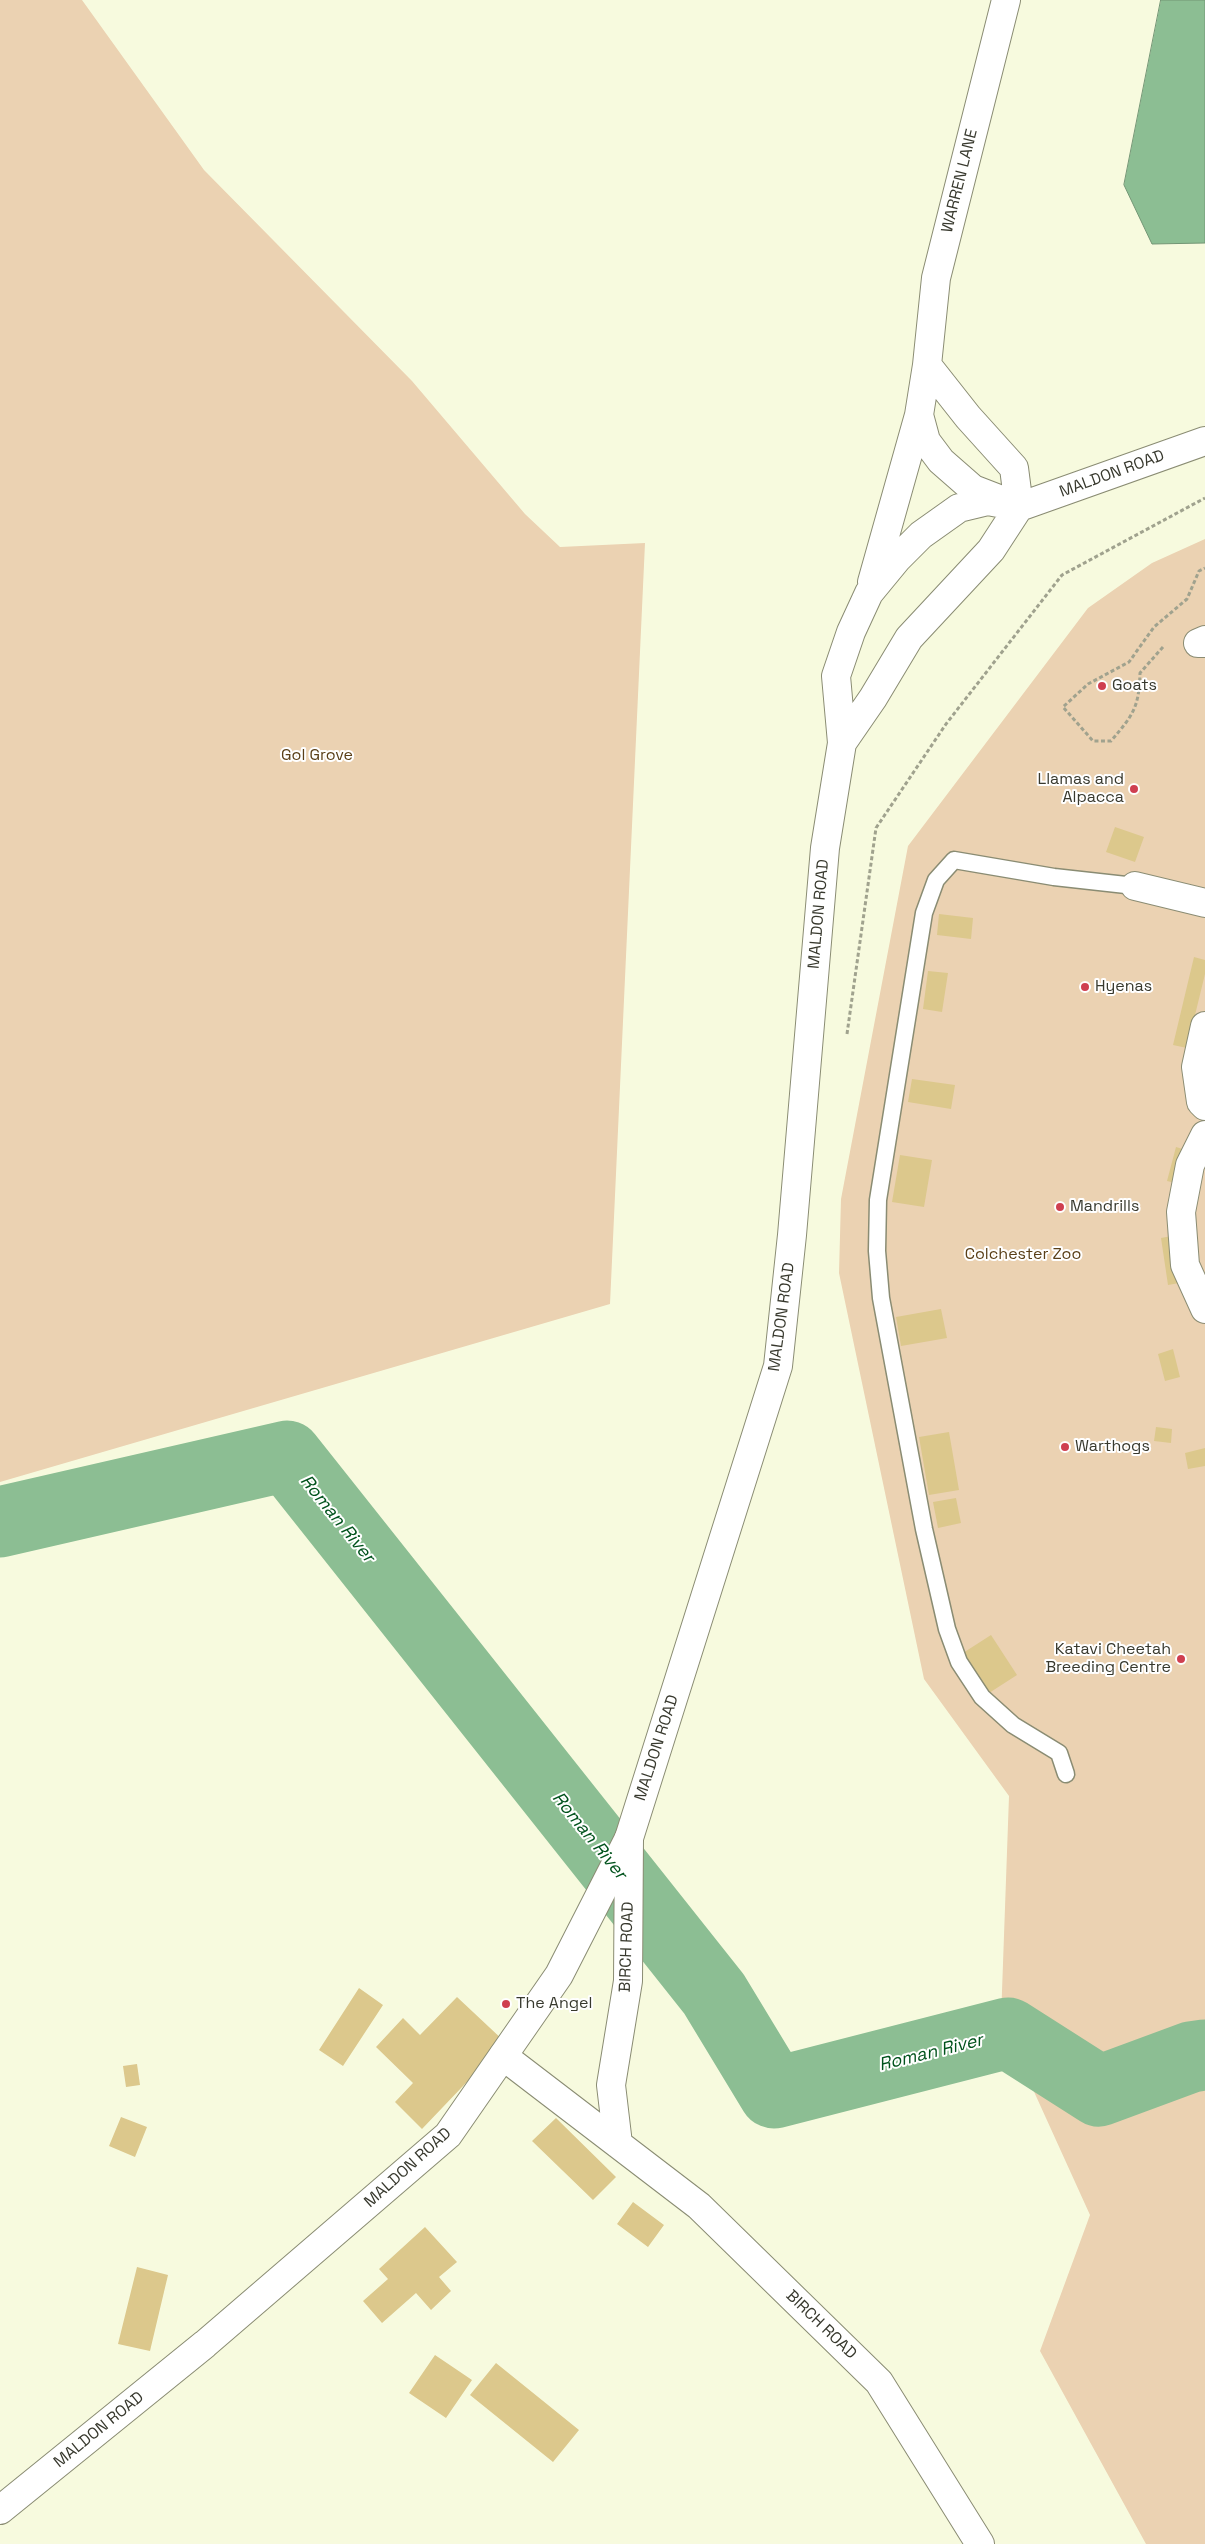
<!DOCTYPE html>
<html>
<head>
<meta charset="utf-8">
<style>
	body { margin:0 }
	canvas { display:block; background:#f7fade }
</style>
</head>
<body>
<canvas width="1205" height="2544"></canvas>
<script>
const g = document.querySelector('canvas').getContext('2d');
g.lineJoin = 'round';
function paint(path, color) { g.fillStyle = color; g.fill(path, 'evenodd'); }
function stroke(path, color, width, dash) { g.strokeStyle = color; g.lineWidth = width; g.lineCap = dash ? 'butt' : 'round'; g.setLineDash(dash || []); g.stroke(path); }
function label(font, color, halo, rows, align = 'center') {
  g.font = font + ' "Space Grotesk",sans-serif'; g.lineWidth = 4; g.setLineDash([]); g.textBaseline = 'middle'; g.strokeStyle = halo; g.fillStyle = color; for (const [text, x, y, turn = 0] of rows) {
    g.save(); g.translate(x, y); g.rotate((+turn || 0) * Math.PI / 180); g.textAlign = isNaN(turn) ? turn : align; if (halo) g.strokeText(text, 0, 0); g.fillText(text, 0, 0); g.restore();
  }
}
paint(new Path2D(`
	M0 0H82L204 170 412 381 525 514 560 547 645 543 610 1304 0 1482Z
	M1205 539V2544H1146L1040 2351 1090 2215 1001 2019 1009 1796 924 1679 839 1273 841 1199 908 846 1088 608 1152 563Z`), '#ebd2b2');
const water = new Path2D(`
	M1161 0H1205V243L1152 244 1124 185Z`);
paint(water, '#8cbe93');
stroke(water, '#739675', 1);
stroke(new Path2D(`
	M0 1522 287 1456 714 1994 774 2093 1008 2033 1099 2091 1191 2057 1205 2055`), '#8cbe93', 71);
paint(new Path2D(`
	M1115 827 1144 837 1135 862 1106 852Z
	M939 914 973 918 971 939 937 935Z
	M1194 957 1205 960V974L1187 1048 1173 1045Z
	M928 971 948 973 942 1012 923 1009Z
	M912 1079 955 1085 951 1109 908 1102Z
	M1176 1147 1189 1151 1180 1184 1167 1181Z
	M900 1155 932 1160 924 1207 892 1202Z
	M1177 1235 1185 1282 1168 1285 1161 1238Z
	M941 1309 947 1338 901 1346 896 1317Z
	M1173 1349 1180 1377 1165 1381 1158 1354Z
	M1156 1427 1172 1429 1171 1443 1154 1441Z
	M949 1432 959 1490 929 1495 919 1437Z
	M1205 1448V1466L1188 1469 1185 1453Z
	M956 1498 961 1523 938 1528 933 1502Z
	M991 1635 1017 1675 989 1693 963 1653Z
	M359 1988 383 2005 343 2066 319 2050Z
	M457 1997 505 2042 422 2129 395 2102 413 2083 376 2047 403 2018 420 2035Z
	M137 2064 140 2085 126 2087 123 2066Z
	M121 2117 147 2127 135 2157 109 2146Z
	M556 2118 616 2177 593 2200 532 2141Z
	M633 2202 664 2225 648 2247 617 2224Z
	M425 2227 457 2262 439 2277 451 2291 431 2310 416 2293 382 2323 363 2301 388 2279 379 2269Z
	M137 2267 168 2275 150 2351 118 2344Z
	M435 2355 472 2380 446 2418 409 2393Z
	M496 2363 579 2430 553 2462 470 2395Z`), '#dcc88c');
const lane = new Path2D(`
	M1066 1774 1059 1753 1013 1725 982 1697 959 1662 947 1629 924 1529 881 1298 877 1251 878 1200 924 913 936 880 954 860 1054 877 1135 886`);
const street = new Path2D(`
	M1205 640 1198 643H1205
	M1135 886 1205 903
	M1205 1026 1196 1067 1201 1102 1205 1106
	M1205 1135 1190 1165 1181 1212 1185 1265 1205 1309
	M503 2056 699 2206 879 2382 980 2544
	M618 2144 611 2085 628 1981 629 1838`);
const secondary = new Path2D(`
	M927 365 968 417 1014 468 1019 507
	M1004 501 973 489 941 461 926 441 919 415 927 365 936 278 1006 0
	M872 582 919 415
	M842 743 873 698 909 638 991 550 1019 507
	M0 2510 205 2344 448 2135 559 1975 629 1838 778 1366 792 1235 825 848 842 743 836 676 851 632 869 593 897 559 921 535 959 508 988 501 1019 507 1205 441`);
stroke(lane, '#8a8c73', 19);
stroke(street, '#8a8c73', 30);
stroke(secondary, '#8a8c73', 30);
stroke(new Path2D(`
	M1163 647 1140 673C1139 708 1133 715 1111 741H1093L1063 707 1088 684 1129 662 1154 627 1187 599 1199 571 1205 568
	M847 1034 876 828 946 724 1062 575 1205 498`), '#a0a28e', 3, [4, 2.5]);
stroke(lane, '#fff', 16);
stroke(street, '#fff', 28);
stroke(secondary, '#fff', 28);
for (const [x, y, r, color] of [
	[1102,686,5,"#cf3f50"],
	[1134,789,5,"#cf3f50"],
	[1085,987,5,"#cf3f50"],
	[1060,1207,5,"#cf3f50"],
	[1065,1447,5,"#cf3f50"],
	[1181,1659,5,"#cf3f50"],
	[506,2004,5,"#cf3f50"]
]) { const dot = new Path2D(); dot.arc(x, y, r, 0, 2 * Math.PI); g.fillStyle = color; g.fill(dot); stroke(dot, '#fff', 2); }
label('16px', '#38392e', '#fff', [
	["WARREN LANE",960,181,-76],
	["MALDON ROAD",1112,474,-20],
	["MALDON ROAD",819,914,-85],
	["MALDON ROAD",782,1317,-82],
	["MALDON ROAD",657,1748,-72],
	["BIRCH ROAD",627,1947,-88],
	["MALDON ROAD",408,2168,-42],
	["BIRCH ROAD",821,2325,44],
	["MALDON ROAD",99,2430,-39]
]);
label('16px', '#38392e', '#fff', [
	["Goats",1112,686],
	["Llamas and",1124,780,"right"],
	["Alpacca",1124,798,"right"],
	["Hyenas",1095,987],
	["Mandrills",1070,1207],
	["Warthogs",1075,1447],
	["Katavi Cheetah",1171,1650,"right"],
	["Breeding Centre",1171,1668,"right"],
	["The Angel",516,2004]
], 'left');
label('16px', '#5a3f17', '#fff', [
	["Gol Grove",317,756],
	["Colchester Zoo",1023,1255]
]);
label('italic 18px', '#00521c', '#fff', [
	["Roman River",337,1519,51],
	["Roman River",589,1836,51],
	["Roman River",931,2053,-14]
]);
</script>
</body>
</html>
